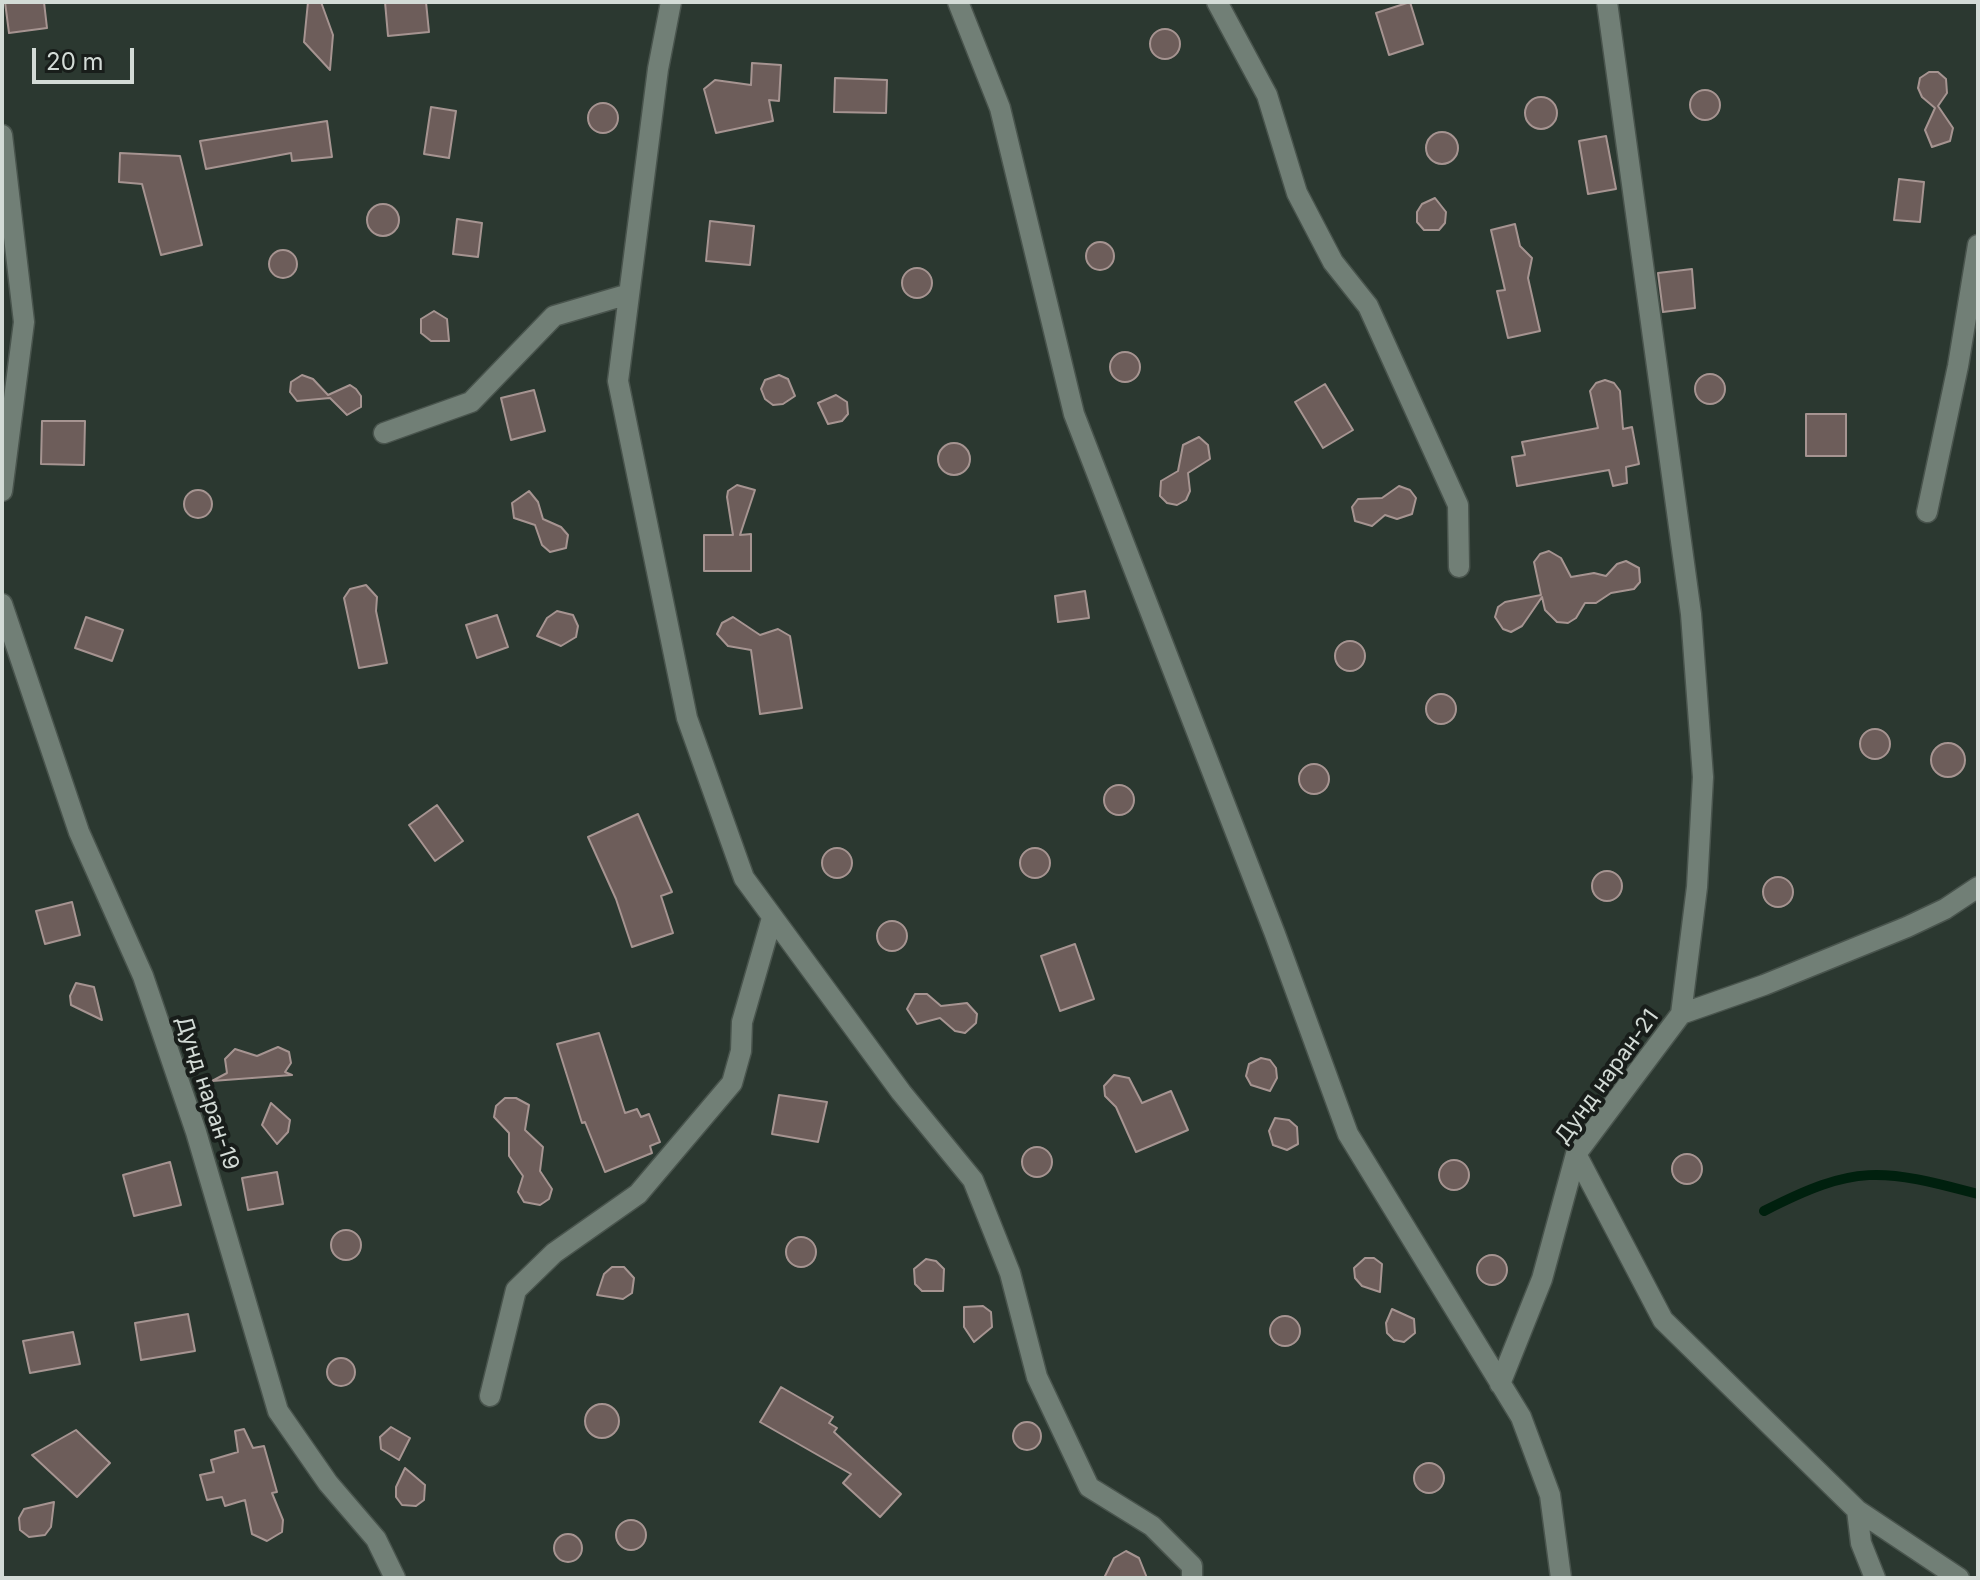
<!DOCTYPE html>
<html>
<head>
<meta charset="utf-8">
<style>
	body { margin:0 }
	#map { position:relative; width:1980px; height:1580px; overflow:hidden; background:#2b3830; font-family:Inter,sans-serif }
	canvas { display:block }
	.frame { position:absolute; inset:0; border:4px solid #d3dbd6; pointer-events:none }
	.scale { position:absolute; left:32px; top:48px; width:102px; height:36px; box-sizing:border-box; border:4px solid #d3dbd6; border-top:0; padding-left:10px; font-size:24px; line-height:28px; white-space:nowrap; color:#d3dbd6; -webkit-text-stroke:6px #181d1a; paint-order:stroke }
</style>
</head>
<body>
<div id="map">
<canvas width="1980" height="1580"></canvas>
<div class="frame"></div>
<div class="scale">20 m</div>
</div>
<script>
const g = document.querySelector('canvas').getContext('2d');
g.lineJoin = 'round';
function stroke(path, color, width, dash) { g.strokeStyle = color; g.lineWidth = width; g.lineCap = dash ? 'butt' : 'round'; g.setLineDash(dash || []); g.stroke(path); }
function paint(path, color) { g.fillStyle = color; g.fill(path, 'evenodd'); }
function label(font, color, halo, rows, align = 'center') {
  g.font = font + ' Inter,sans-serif'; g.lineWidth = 8; g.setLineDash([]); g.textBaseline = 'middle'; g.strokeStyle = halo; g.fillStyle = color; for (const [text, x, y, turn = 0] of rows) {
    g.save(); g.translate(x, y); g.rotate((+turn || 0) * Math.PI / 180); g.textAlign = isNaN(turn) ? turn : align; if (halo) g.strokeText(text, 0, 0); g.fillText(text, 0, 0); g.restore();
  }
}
stroke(new Path2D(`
	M1764 1211C1856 1164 1880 1168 1978 1194`), '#00200e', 10);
const building = new Path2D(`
	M5 2H44L47 28 9 33Z
	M308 2H321L333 35 330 70 304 42Z
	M385 2H426L429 32 388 36Z
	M1410 2 1423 44 1389 55 1376 13Z
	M1150 44a15 15 0 1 1 30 0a15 15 0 1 1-30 0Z
	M752 63 781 65 779 101 769 100 773 121 716 133 704 89 715 80 751 85Z
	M1929 72H1938L1946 79 1947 93 1938 106 1953 128 1950 141 1932 147 1925 130 1935 108 1922 97 1918 88 1920 78Z
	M835 78 887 80 886 113 834 112Z
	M1690 105a15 15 0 1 1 30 0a15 15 0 1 1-30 0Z
	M1525 113a16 16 0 1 1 32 0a16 16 0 1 1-32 0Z
	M588 118a15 15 0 1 1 30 0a15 15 0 1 1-30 0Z
	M431 107 456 111 449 158 424 154Z
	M327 121 332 157 292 161 291 153 206 169 200 141Z
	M1426 148a16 16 0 1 1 32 0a16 16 0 1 1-32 0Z
	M1606 136 1616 189 1588 194 1579 141Z
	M120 153 180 156 202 245 161 255 142 184 119 182Z
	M1899 179 1924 182 1920 222 1894 220Z
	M1435 198 1446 212 1445 223 1439 230H1424L1417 222V212L1422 204Z
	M367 220a16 16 0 1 1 32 0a16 16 0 1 1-32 0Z
	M457 219 482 223 478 257 453 254Z
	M710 221 754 226 750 265 706 261Z
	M1515 224 1520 246 1532 258 1528 278 1540 331 1508 338 1497 291 1505 290 1491 230Z
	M1086 256a14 14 0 1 1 28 0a14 14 0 1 1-28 0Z
	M269 264a14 14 0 1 1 28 0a14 14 0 1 1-28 0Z
	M902 283a15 15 0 1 1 30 0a15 15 0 1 1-30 0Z
	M1692 269 1695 308 1663 312 1658 273Z
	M434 311 447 319 449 341H431L421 333V319Z
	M1110 367a15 15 0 1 1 30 0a15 15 0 1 1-30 0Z
	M1695 389a15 15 0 1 1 30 0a15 15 0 1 1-30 0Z
	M302 375 313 379 328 395 350 385 356 389 361 396V407L347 415 330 398 297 401 290 392 291 382Z
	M779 375 788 379 795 396 783 404 773 405 765 399 761 389 765 380Z
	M1605 380 1614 383 1620 391 1623 429 1632 427 1639 464 1626 467 1627 483 1613 486 1609 470 1517 486 1512 457 1525 455 1522 442 1598 428 1590 391 1596 383Z
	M1325 384 1353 430 1323 448 1295 402Z
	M534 390 545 431 511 440 501 398Z
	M836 395 847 402 848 414 842 421 828 424 818 403Z
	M1806 414H1846V456H1806Z
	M42 421H85L84 465 41 464Z
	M1199 437 1208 445 1210 459 1188 473 1190 491 1186 500 1177 505 1167 503 1160 496 1161 481 1178 471 1183 445Z
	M938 459a16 16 0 1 1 32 0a16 16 0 1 1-32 0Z
	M737 485 755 490 740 535 751 534V571H704V535H733L727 497 728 491Z
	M1399 486 1410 490 1416 498 1412 514 1397 519 1385 515 1372 526 1355 521 1352 507 1358 499 1382 498Z
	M184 504a14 14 0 1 1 28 0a14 14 0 1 1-28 0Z
	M529 491 538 502 543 519 561 527 568 535 566 548 550 552 542 545 535 525 514 518 512 503Z
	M1549 551 1561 558 1571 577 1594 573 1606 576 1617 564 1626 561 1639 568 1640 582 1634 589 1611 593 1596 603H1585L1576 618 1568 623 1557 622 1545 610 1542 597 1522 626 1511 632 1503 629 1495 617 1498 607 1505 602 1541 595 1534 562 1540 554Z
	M366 585 377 597 376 611 387 663 359 668 344 598 350 589Z
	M1085 591 1089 618 1058 622 1055 596Z
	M557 611 573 615 578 626 576 637 561 646 537 636 547 618Z
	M497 615 508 647 477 658 466 625Z
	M86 617 123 630 112 661 75 648Z
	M733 617 760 635 778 629 790 636 802 708 760 714 751 650 728 646 717 634 722 623Z
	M1335 656a15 15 0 1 1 30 0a15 15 0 1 1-30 0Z
	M1426 709a15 15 0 1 1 30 0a15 15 0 1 1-30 0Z
	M1860 744a15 15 0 1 1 30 0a15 15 0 1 1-30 0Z
	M1931 760a17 17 0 1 1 34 0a17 17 0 1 1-34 0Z
	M1299 779a15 15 0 1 1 30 0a15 15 0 1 1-30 0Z
	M1104 800a15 15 0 1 1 30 0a15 15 0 1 1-30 0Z
	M437 805 463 841 435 861 409 825Z
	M638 814 672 892 661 896 673 933 632 947 616 899 588 837Z
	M822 863a15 15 0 1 1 30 0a15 15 0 1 1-30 0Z
	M1020 863a15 15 0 1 1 30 0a15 15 0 1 1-30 0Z
	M1592 886a15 15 0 1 1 30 0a15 15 0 1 1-30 0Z
	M1763 892a15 15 0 1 1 30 0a15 15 0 1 1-30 0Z
	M72 902 80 935 45 944 36 911Z
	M877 936a15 15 0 1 1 30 0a15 15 0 1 1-30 0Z
	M1075 944 1094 999 1060 1011 1041 956Z
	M76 983 94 987 102 1020 71 1005 70 996Z
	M915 994H927L941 1006 967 1003 977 1014 976 1023 965 1033 955 1031 940 1018 917 1024 907 1009Z
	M599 1033 625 1113 637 1109 641 1117 649 1114 660 1142 650 1146 652 1153 605 1172 585 1122 582 1123 557 1044Z
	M278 1047 289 1052 291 1063 285 1072 292 1075 212 1081 227 1073 225 1059 235 1049 257 1056Z
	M1261 1058 1270 1060 1276 1068 1277 1078 1270 1091 1251 1085 1246 1076 1249 1064Z
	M1114 1075 1129 1078 1142 1103 1171 1091 1188 1130 1136 1152 1116 1107 1105 1096 1104 1086Z
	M779 1095 827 1102 818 1142 772 1134Z
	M505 1098H516L529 1105 525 1130 543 1147 540 1171 552 1189 549 1199 540 1205 524 1202 518 1192 523 1176 509 1156V1133L494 1117 496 1106Z
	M271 1103 290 1120 288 1132 277 1144 262 1125Z
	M1275 1118 1289 1120 1297 1127 1298 1144 1287 1150 1273 1145 1269 1131Z
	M1022 1162a15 15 0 1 1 30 0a15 15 0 1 1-30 0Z
	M1672 1169a15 15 0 1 1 30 0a15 15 0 1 1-30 0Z
	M1439 1175a15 15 0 1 1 30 0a15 15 0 1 1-30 0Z
	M170 1162 181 1205 134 1216 123 1175Z
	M277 1172 283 1204 248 1210 242 1178Z
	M331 1245a15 15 0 1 1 30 0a15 15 0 1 1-30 0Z
	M786 1252a15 15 0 1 1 30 0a15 15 0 1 1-30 0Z
	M1477 1270a15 15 0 1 1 30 0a15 15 0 1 1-30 0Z
	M1365 1258H1374L1382 1264 1380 1292 1362 1286 1355 1278 1354 1268Z
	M926 1259 936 1261 944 1269 943 1291H922L915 1284 914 1269Z
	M612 1267H624L634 1278 632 1293 623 1299 597 1295 604 1274Z
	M983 1306 991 1312 992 1327 974 1342 964 1327V1307Z
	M1392 1309 1414 1319 1415 1333 1404 1342 1394 1340 1387 1333 1386 1323Z
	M188 1314 195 1351 141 1360 135 1323Z
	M1270 1331a15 15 0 1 1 30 0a15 15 0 1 1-30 0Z
	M73 1332 80 1364 30 1373 23 1341Z
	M327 1372a14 14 0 1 1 28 0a14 14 0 1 1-28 0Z
	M781 1387 833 1417 829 1423 837 1428 834 1432 901 1494 880 1517 843 1483 851 1474 760 1422Z
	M585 1421a17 17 0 1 1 34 0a17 17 0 1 1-34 0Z
	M1013 1436a14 14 0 1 1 28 0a14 14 0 1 1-28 0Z
	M391 1427 410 1438 399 1460 381 1449 380 1437Z
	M244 1429 253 1448 264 1446 277 1492 272 1493 283 1520 282 1532 267 1541 252 1534 245 1500 225 1506 222 1497 207 1500 200 1475 214 1472 211 1460 238 1452 235 1431Z
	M76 1430 110 1463 77 1497 32 1455Z
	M1414 1478a15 15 0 1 1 30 0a15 15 0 1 1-30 0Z
	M405 1468 425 1485 424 1500 416 1506 402 1505 396 1497V1487Z
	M54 1502 51 1527 45 1535 29 1537 20 1530 19 1518 24 1509Z
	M616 1535a15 15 0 1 1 30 0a15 15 0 1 1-30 0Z
	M554 1548a14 14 0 1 1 28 0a14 14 0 1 1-28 0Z
	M1126 1551 1139 1558 1147 1578H1104L1114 1558Z`);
paint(building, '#6d5d5a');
stroke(building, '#a69491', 2);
const minor = new Path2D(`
	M671 2 658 69 618 381 687 718 744 878 901 1092 973 1180 1010 1273 1037 1377 1089 1487 1152 1526 1192 1566V1578
	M958 2 1000 108 1074 414 1275 934 1348 1134 1521 1417 1550 1495 1561 1578
	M1217 2 1267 95 1297 193 1333 262 1368 306 1458 505 1459 567
	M1607 2 1691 614 1703 777 1697 887 1681 1014
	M2 135 24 322 2 491
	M384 433 471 402 554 316 629 294
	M1927 512 1958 366 1978 245
	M2 604 79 832 143 976 196 1132 278 1411 328 1483 376 1539 395 1578
	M1576 1154 1663 1320 1857 1510 1861 1543 1875 1578
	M1500 1384 1542 1279 1576 1154 1681 1014 1764 985 1907 927 1945 909 1978 887
	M490 1396 516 1290 554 1253 638 1194 732 1083 741 1051 742 1022 772 918
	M1857 1510 1959 1578`);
stroke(minor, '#49544d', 23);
stroke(minor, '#717f76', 20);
label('22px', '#d3dbd6', '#181d1a', [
	["Дунд наран-21",1607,1077,-54],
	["Дунд наран-19",207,1093,72]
]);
</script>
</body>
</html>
